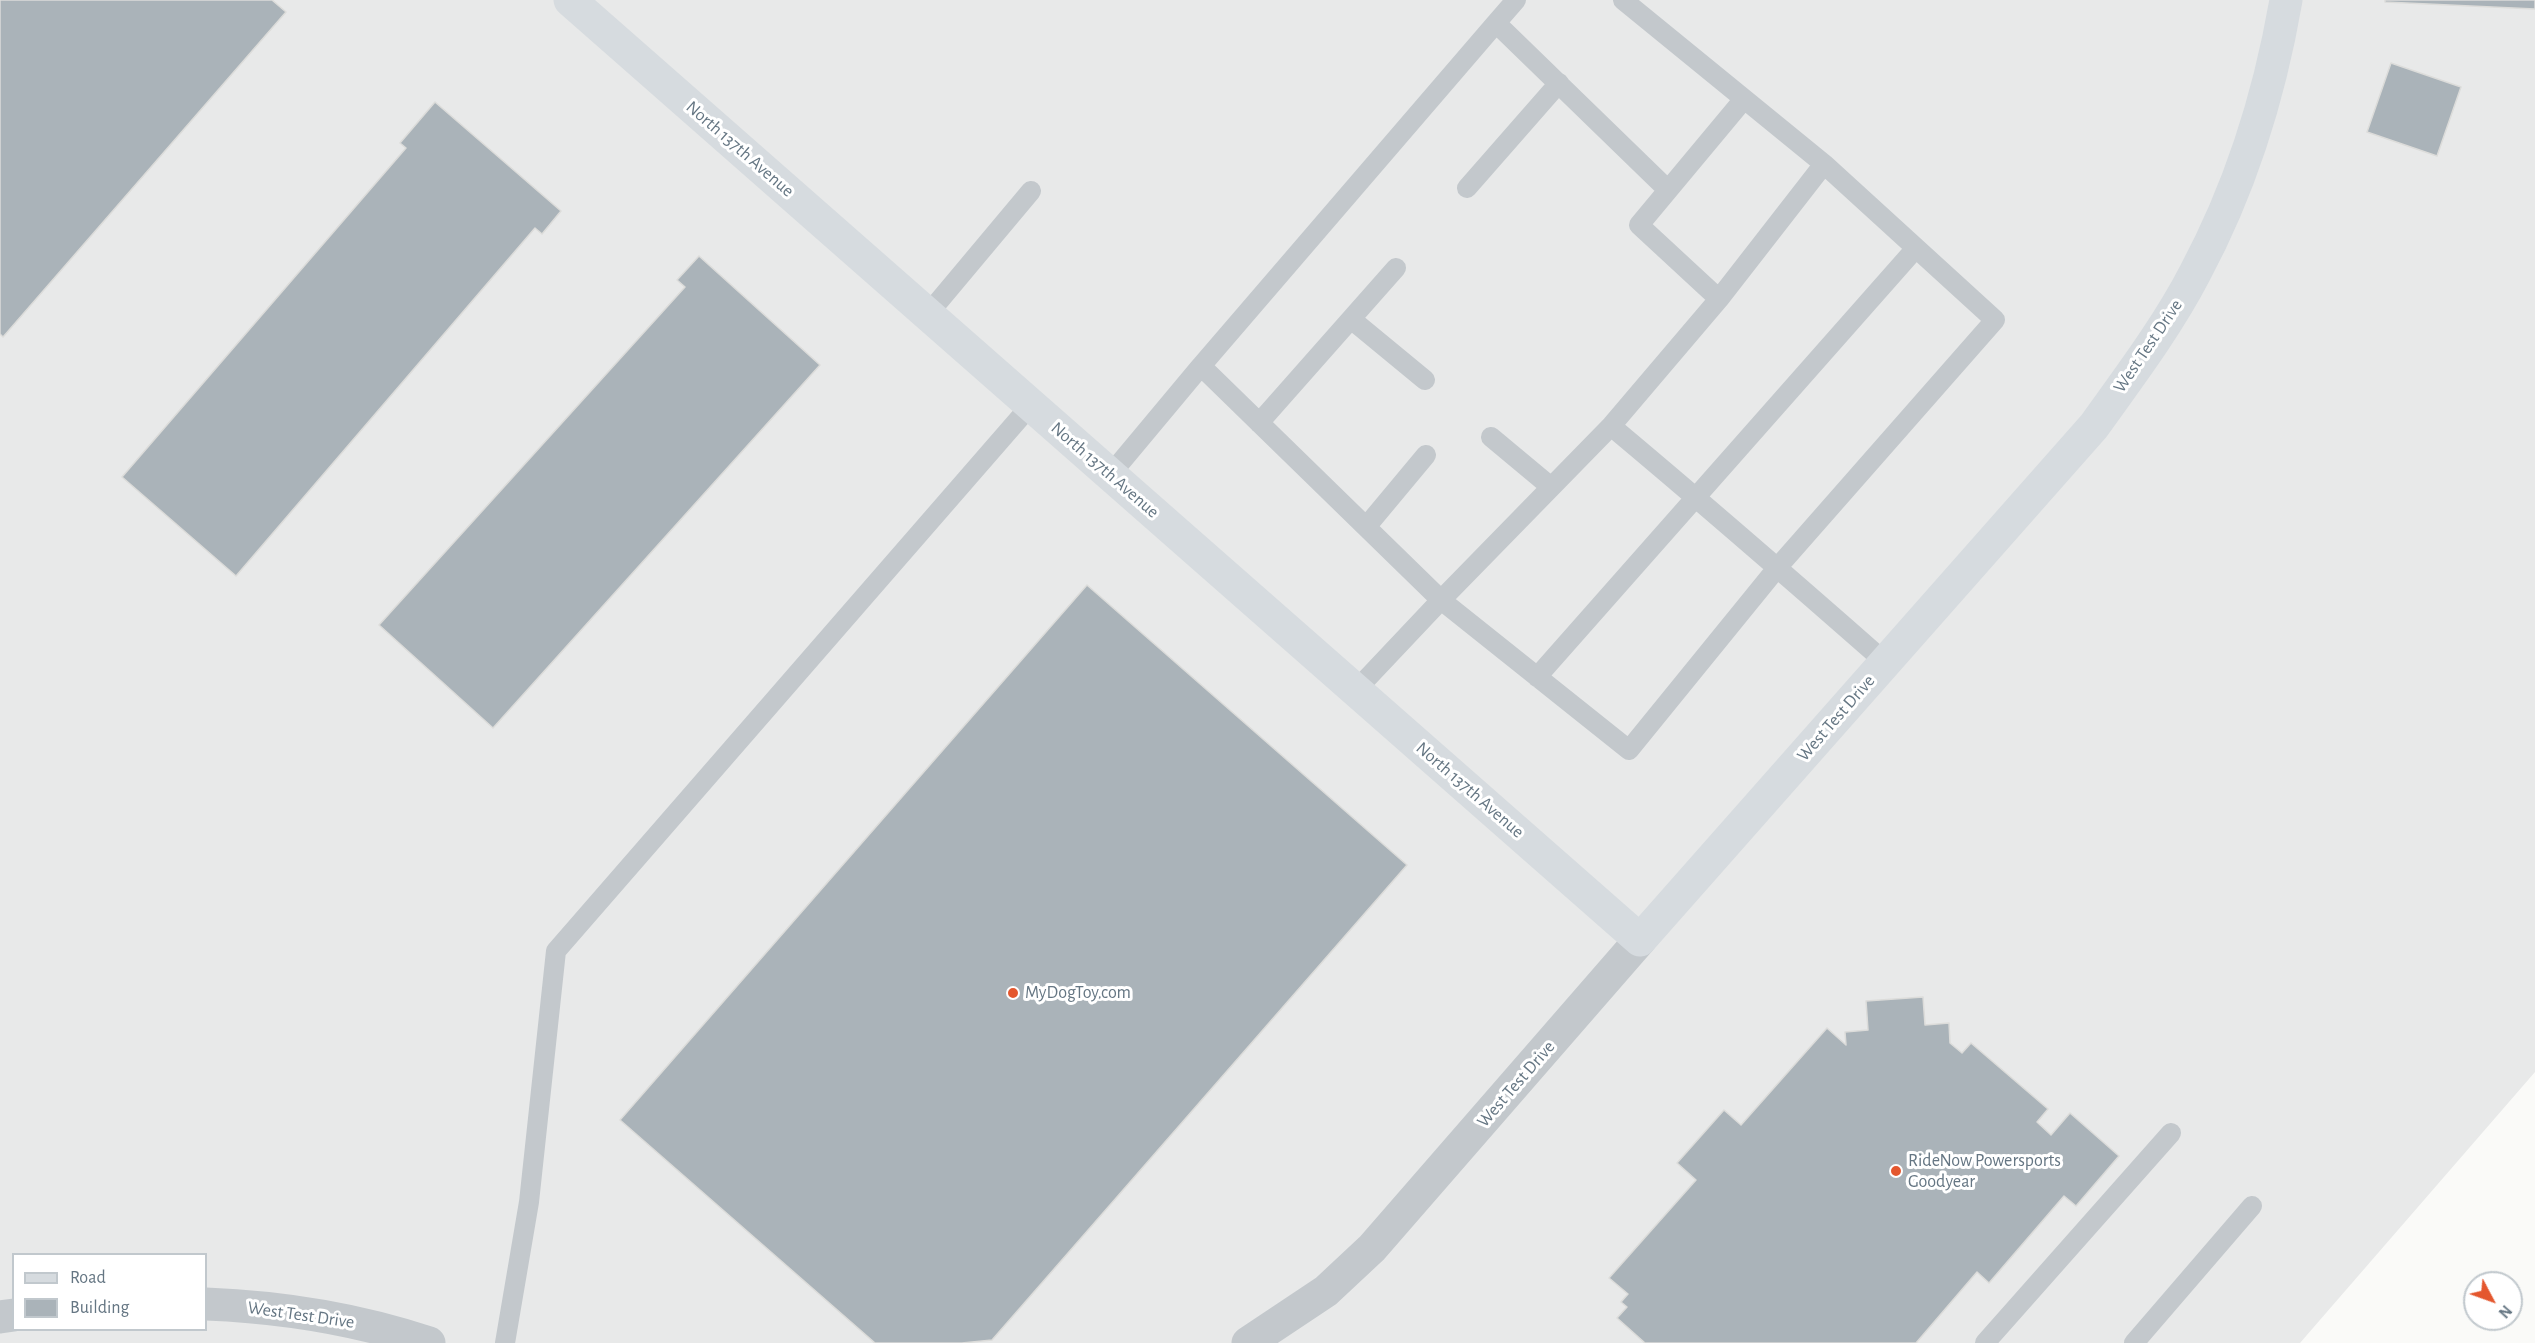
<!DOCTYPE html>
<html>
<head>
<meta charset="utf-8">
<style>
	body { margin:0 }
	#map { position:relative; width:2535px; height:1343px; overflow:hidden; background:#fafaf8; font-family:"Alegreya Sans",sans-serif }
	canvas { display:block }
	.legend { position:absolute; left:12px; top:1253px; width:195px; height:78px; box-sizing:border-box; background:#fff; border:2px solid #c1c8cd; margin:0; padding:8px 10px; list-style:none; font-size:18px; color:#657683 }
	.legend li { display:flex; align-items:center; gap:12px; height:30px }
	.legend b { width:30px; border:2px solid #c1c8cd }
	.north { position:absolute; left:2463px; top:1271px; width:60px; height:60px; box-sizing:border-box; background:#fff; border:2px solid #c1c8cd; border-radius:50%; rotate:131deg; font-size:16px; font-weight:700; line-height:24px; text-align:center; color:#657683 }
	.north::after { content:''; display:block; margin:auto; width:21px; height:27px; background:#e4572e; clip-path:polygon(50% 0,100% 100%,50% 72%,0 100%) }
</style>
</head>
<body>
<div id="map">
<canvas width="2535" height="1343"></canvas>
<ul class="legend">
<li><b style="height:8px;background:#d6dbdf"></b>Road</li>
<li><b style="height:16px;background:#aab3b9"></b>Building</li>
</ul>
<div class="north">N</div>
</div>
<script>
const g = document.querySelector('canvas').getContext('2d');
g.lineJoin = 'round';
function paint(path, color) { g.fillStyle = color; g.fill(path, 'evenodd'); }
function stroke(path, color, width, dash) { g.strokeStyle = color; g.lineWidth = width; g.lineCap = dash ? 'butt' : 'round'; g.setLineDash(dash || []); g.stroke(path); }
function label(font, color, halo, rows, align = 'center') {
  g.font = font + ' "Alegreya Sans",sans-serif'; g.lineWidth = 6; g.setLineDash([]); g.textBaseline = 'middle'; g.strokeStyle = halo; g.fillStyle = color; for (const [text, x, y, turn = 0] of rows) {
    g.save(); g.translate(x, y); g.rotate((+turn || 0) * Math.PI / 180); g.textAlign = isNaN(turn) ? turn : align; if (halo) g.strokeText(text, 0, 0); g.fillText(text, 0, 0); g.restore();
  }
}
paint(new Path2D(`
	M0 0H2535V1072L2300 1343H0ZM14 1254H206V1330H14Z`), '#e8e9e9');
const building = new Path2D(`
	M0 0H272L286 12 3 337 0 334Z
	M2385 0H2535V9L2385 2Z
	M2391 63 2461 87 2437 156 2367 132Z
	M435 102 561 211 542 234 535 228 236 576 122 477 406 148 400 143Z
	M699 256 820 365 493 728 379 625 685 287 677 280Z
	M1087 585 1407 865 992 1340 962 1343H875L620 1120Z
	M1923 997 1925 1025 1949 1023 1950 1043 1962 1053 1971 1043 2048 1109 2037 1122 2051 1135 2070 1113 2119 1156 2076 1206 2064 1196 1989 1283 1977 1272 1916 1343H1645L1617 1318 1627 1307 1621 1302 1628 1294 1609 1278 1696 1180 1677 1163 1724 1110 1741 1125 1827 1028 1846 1045 1845 1032 1868 1030 1866 1001Z`);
paint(building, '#aab3b9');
stroke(building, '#dcdcda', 1.5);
stroke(new Path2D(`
	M1516 0 1496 23 1668 190
	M1623 0 1824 164
	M1467 188 1559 83
	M1719 299 1639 225 1744 99
	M928 314 1031 191
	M1351 319 1425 380
	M1201 366 1496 23
	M1259 423 1396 268
	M1491 437 1551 487
	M1110 475 1201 366 1441 600 1611 426
	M1366 527 1426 455
	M1537 677 1916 248
	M1356 690 1441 600 1629 750 1777 568 1995 320 1824 164 1719 299 1611 426C1703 503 1794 582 1885 662
	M505 1343 529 1202 556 951 1031 405
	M1985 1343 2171 1133
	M2134 1343 2252 1206`), '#c3c8cc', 20);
stroke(new Path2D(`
	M206 1304C282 1307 357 1319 429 1343
	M0 1317 14 1315
	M1248 1343 1326 1291 1372 1248 1640 940`), '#c3c8cc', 33);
stroke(new Path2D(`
	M570 0 1640 940 2094 426C2129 377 2167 327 2195 273 2240 189 2270 93 2286 0`), '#d6dbdf', 33);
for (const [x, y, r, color] of [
	[1013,993,6,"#e4572e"],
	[1896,1171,6,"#e4572e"]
]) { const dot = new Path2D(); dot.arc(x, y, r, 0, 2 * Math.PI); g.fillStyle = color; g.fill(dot); stroke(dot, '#fff', 2); }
label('18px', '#657683', '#fff', [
	["North 137th Avenue",740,149,41],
	["West Test Drive",2148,346,-56],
	["North 137th Avenue",1105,470,41],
	["West Test Drive",1836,718,-49],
	["North 137th Avenue",1470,790,41],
	["West Test Drive",1516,1084,-49],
	["West Test Drive",301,1315,8]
]);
label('18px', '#657683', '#fff', [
	["MyDogToy.com",1025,993],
	["RideNow Powersports",1908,1161],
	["Goodyear",1908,1182]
], 'left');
</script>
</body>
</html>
